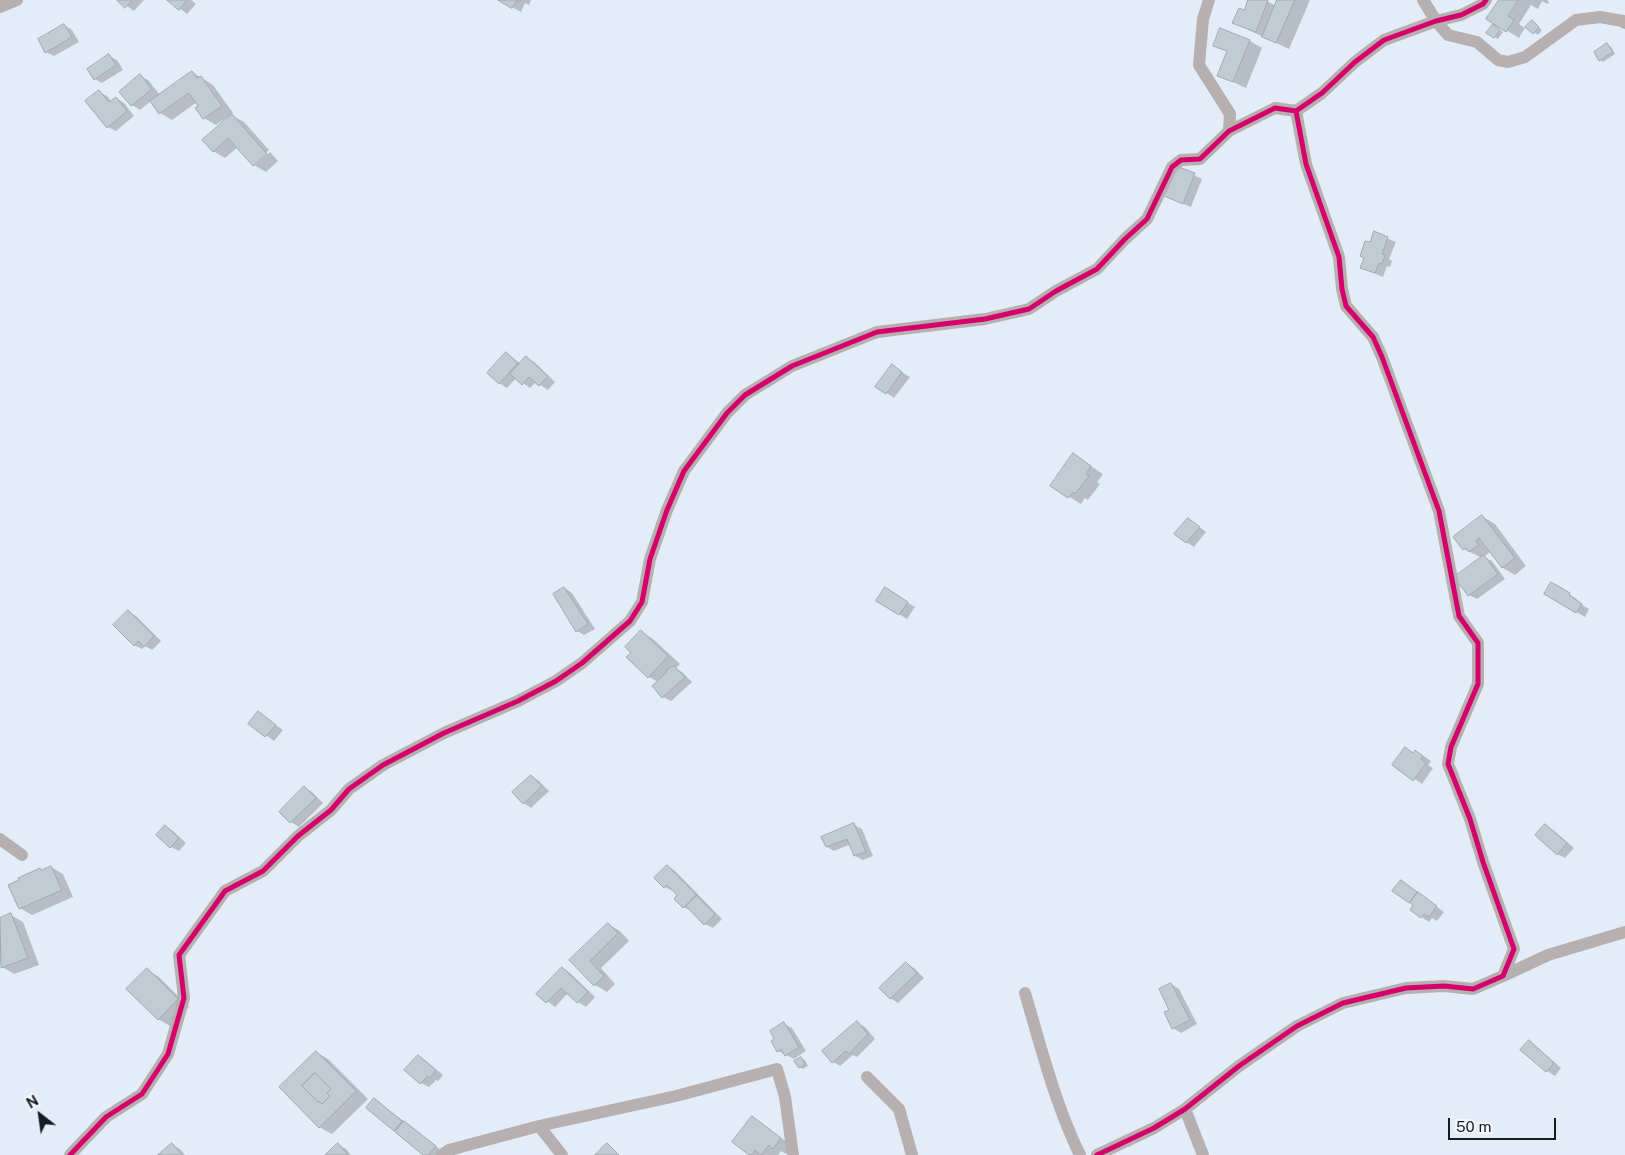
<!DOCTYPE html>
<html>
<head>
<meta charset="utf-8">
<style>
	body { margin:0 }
	#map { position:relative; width:1625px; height:1155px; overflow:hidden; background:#e4edf7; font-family:"Public Sans",sans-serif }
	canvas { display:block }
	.north { position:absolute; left:15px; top:1090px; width:50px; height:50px; -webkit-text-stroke:4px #f4f8fd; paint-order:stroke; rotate:330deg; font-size:14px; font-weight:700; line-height:20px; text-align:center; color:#141c23 }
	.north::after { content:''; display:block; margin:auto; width:18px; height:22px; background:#141c23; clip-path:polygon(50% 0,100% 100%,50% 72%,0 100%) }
	.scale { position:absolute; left:1448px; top:1118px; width:108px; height:22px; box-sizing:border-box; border:2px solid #141c23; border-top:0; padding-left:6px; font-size:15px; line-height:18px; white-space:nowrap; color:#141c23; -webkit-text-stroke:4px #f4f8fd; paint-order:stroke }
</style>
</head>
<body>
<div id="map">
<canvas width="1625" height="1155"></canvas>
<div class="north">N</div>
<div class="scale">50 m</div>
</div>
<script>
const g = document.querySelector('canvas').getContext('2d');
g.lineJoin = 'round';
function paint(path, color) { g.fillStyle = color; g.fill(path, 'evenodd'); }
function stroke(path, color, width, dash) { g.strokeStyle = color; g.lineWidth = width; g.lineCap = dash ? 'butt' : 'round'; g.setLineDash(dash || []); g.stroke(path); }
paint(new Path2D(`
	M119 0H144L134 11Z
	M169 0H191L196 4 187 14Z
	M500 0H531L529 5 525 3 521 12Z
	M1248 0H1265L1276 6 1279 0H1310L1289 49 1242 27Z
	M1500 0H1547L1549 2 1548 4 1542 1 1538 9 1531 5 1519 24 1525 28 1519 38 1488 19Z
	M1532 21 1542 30 1538 35 1527 27Z
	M64 25 72 30 79 42 54 56 46 52Z
	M1497 28 1503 32 1498 39 1494 37Z
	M1250 41 1262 48 1246 88 1218 75 1228 52 1214 45Z
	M1607 45 1611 47 1615 54 1603 62 1600 60Z
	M109 56 117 60 123 70 102 83 95 79Z
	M192 72 213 85 233 113 231 115 244 122 269 150 255 162V165L270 152 278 161 266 172 254 165 238 147 225 158 213 151 227 119 226 118 216 125 204 118 197 102 172 120 160 113 151 101 140 110 132 105 121 92 140 76 148 80 160 95Z
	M99 92 107 96 112 102 116 98 124 103 134 116 116 131 108 127Z
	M1177 168 1202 179 1191 207 1165 196Z
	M1374 233 1396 242 1389 259 1392 261 1390 267 1387 266 1383 277 1362 268Z
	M507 354 521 364 527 358 534 362 555 382 548 390 536 382 530 388 516 378 507 388 499 383Z
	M892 366 910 377 894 398 877 386Z
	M1074 455 1103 474 1097 482 1100 484 1088 500 1085 498 1081 504 1052 486Z
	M1483 517 1495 524 1526 566 1515 575 1503 568 1491 551 1484 557 1492 561 1505 579 1477 599 1469 595 1482 558 1464 549Z
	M1189 519 1206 532 1194 547 1186 542Z
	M1551 584 1577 599 1576 601 1589 609 1585 617 1546 594Z
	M565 588 572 593 595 629 584 635 577 631Z
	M893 594 915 607 907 619 878 601Z
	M128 612 136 616 161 641 152 650 145 646 142 649 134 645Z
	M641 632 653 639 680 664 676 668 682 672 692 682 671 701 663 697 658 682 649 677 632 653Z
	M258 712 283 730 274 741 250 723Z
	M1416 751 1431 761 1428 765 1433 768 1422 784 1394 765Z
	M531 776 539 781 549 791 531 808 524 803Z
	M305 788 312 792 323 803 299 827 291 822 280 812Z
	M854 825 862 829 873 856 863 860 855 856 851 844 834 851 827 847Z
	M1545 826 1553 830 1574 848 1565 858 1557 854Z
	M165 827 173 831 186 843 179 851 171 847Z
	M668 866 675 871 722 919 713 928 705 924 692 911 683 907 679 895 674 890 673 891 665 887Z
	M51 867 63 874 73 897 32 915 20 908 42 871Z
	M1401 881 1444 912 1437 921 1432 918 1429 922 1411 910 1415 905 1394 891Z
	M11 915 23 922 39 965 14 974 2 967 0 961V919Z
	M608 924 620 931 629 941 601 968 615 984 607 992 595 985 571 960Z
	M907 964 914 968 924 978 898 1003 890 998Z
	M563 968 570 973 595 997 586 1007 578 1002 568 993 555 1007 538 994Z
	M147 970 159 977 189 1007 170 1026 158 1019Z
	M1171 984 1179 989 1197 1024 1181 1033 1173 1028Z
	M857 1023 865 1027 875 1039 857 1057 853 1055 840 1066 833 1062Z
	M784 1024 792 1028 806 1051 794 1059 778 1051 776 1039Z
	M1529 1042 1537 1047 1561 1068 1555 1076 1547 1071 1522 1050Z
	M316 1052 328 1059 368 1099 332 1134 319 1127Z
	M419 1056 426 1061 443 1075 438 1081 436 1080 429 1087 421 1083Z
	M801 1058 805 1060 808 1066 803 1069 799 1067Z
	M374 1100 412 1127 442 1151 439 1155H425L395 1130Z
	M752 1118 793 1146 786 1154 781 1151 778 1155H751Z
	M172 1145 180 1149 185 1155H160Z
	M338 1145 346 1149 351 1155H327Z`), '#0003');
const building = new Path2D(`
	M117 0H132L125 8Z
	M167 0H187L179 10Z
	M498 0H521L520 2 517 0 512 8Z
	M1248 0H1268L1256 32 1232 23 1239 8 1244 10Z
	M1277 0H1295L1276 43 1262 37Z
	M1499 0H1518L1508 16 1514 20 1506 32 1486 19Z
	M1532 20 1539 27 1533 34 1525 27Z
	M64 24 72 37 45 53 38 39Z
	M1493 24 1500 30 1494 38 1486 33Z
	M1220 28 1250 40 1233 82 1217 76 1227 51 1213 46Z
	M1607 43 1613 52 1599 61 1594 52Z
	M109 54 116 65 94 80 87 69Z
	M192 71 197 78 201 76 222 106 203 119 195 108 198 106 189 93 159 114 150 101Z
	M140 74 152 89 131 106 119 92Z
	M99 90 109 102 116 97 127 111 107 128 85 101Z
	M232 114 267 154 253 166 228 138 213 152 202 140Z
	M1176 166 1195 173 1183 204 1164 196Z
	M1374 231 1388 237 1382 254 1385 255 1382 264 1379 263 1375 273 1360 268 1364 258 1360 256 1365 241 1370 242Z
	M506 352 518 363 499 384 487 373Z
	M526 356 548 376 539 386 529 377 522 385 510 374Z
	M892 364 902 372 886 394 875 387Z
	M1073 453 1091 466 1086 474 1089 476 1075 494 1073 492 1068 498 1050 486Z
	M1482 515 1515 558 1502 568 1479 538 1476 541 1479 545 1469 552 1466 548 1463 550 1453 537Z
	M1188 518 1200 527 1186 543 1174 534Z
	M1484 555 1498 574 1468 596 1454 577Z
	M1551 582 1570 593 1569 595 1582 604 1576 613 1544 594Z
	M564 587 588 624 576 632 553 594Z
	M885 587 908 602 899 615 876 601Z
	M128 610 154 636 144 647 138 641 134 646 113 625Z
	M641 630 668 656 648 678 626 657 631 653 625 647Z
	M674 666 685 677 662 698 652 686 667 672 666 671Z
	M258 711 276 725 265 737 248 724Z
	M1405 747 1413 753 1415 750 1423 756 1421 759 1426 763 1413 781 1392 765Z
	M531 775 542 786 523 804 512 792Z
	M304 786 316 798 290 823 279 812Z
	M854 823 866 852 854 856 847 839 826 847 821 837Z
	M1545 824 1567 843 1557 855 1535 835Z
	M165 825 179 838 170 848 156 835Z
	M667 865 697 895 683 908 674 899 677 895 667 885 664 888 654 878Z
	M51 866 62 890 19 909 8 885 19 880 18 878 40 868 41 870Z
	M1401 880 1417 892 1409 903 1392 891Z
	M1418 892 1437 906 1429 917 1424 914 1421 918 1410 910 1413 905 1410 903Z
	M696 895 715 914 704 925 686 906Z
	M11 913 28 958 1 968 0 918Z
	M608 923 618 933 590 961 604 976 594 986 569 960Z
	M906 962 917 973 890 999 879 988Z
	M562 967 588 992 577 1003 561 988 546 1003 536 994Z
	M147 968 178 999 158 1020 126 989Z
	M1171 983 1190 1020 1172 1029 1164 1012 1169 1010 1159 989Z
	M857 1021 868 1034 849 1054 846 1051 832 1063 822 1051Z
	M784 1022 799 1047 785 1056 781 1049 777 1052 771 1041 774 1039 770 1031Z
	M1529 1040 1554 1063 1546 1072 1520 1050Z
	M316 1051 356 1091 319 1128 279 1087ZM315 1073 331 1089 327 1093 330 1096 322 1104 319 1101 318 1102 302 1086Z
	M418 1055 436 1070 430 1078 428 1076 420 1084 404 1070Z
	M801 1057 805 1064 799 1068 794 1061Z
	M315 1073 331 1089 327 1093 330 1096 322 1104 319 1101 318 1102 302 1086Z
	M374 1098 402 1121 394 1131 366 1108Z
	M752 1116 781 1138 773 1149 769 1145 761 1155 755 1150 752 1155H749L732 1142Z
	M404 1121 436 1146 428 1155H423L395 1132Z
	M172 1143 182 1155H158Z
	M338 1143 348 1155H325Z
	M607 1143 619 1155H595Z`);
paint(building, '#c2cad3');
stroke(building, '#a1a9b2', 1);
stroke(new Path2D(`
	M1209 0 1203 19 1199 65 1230 114 1229 131
	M1423 0 1436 21 1448 35 1477 42 1498 60 1508 62 1525 57 1576 20 1600 17 1623 21 1625 23
	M0 7 17 0
	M0 839 22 855
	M1503 976 1548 955 1625 932
	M1025 993C1041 1047 1055 1104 1080 1155
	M867 1077 899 1109 912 1155
	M1185 1109 1203 1155
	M539 1126 676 1096 777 1069 785 1097 793 1155
	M70 1155 106 1117 142 1094 168 1054 184 998 179 955 225 891 263 871 298 836 331 810 349 789 383 765 444 733 518 701 556 681 582 663 630 621 642 602 650 559 667 510 684 471 727 413 745 395 792 366 877 332 985 319 1029 309 1056 291 1097 269 1125 239 1147 219 1172 167 1181 160 1200 159 1229 131 1275 108 1296 111 1322 93 1355 62 1384 40 1436 21 1461 15 1483 4 1486 0
	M442 1155 449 1150 539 1126 562 1155
	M1097 1155 1154 1128 1185 1109 1239 1066 1297 1026 1343 1003 1406 988 1444 986 1473 989 1503 976 1514 949 1483 862 1470 819 1448 764 1451 747 1478 684V643L1459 616 1439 511 1382 357 1373 337 1346 306 1342 289 1339 257 1306 164 1296 111`), '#b6b0b0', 12);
stroke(new Path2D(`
	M70 1155 106 1117 142 1094 168 1054 184 998 179 955 225 891 263 871 298 836 331 810 349 789 383 765 444 733 518 701 556 681 582 663 630 621 642 602 650 559 667 510 684 471 727 413 745 395 792 366 877 332 985 319 1029 309 1056 291 1097 269 1125 239 1147 219 1172 167 1181 160 1200 159 1229 131 1275 108 1296 111 1322 93 1355 62 1384 40 1436 21 1461 15 1483 4 1486 0
	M1097 1155 1154 1128 1185 1109 1239 1066 1297 1026 1343 1003 1406 988 1444 986 1473 989 1503 976 1514 949 1483 862 1470 819 1448 764 1451 747 1478 684V643L1459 616 1439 511 1382 357 1373 337 1346 306 1342 289 1339 257 1306 164 1296 111`), '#d6006c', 5);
</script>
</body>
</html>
